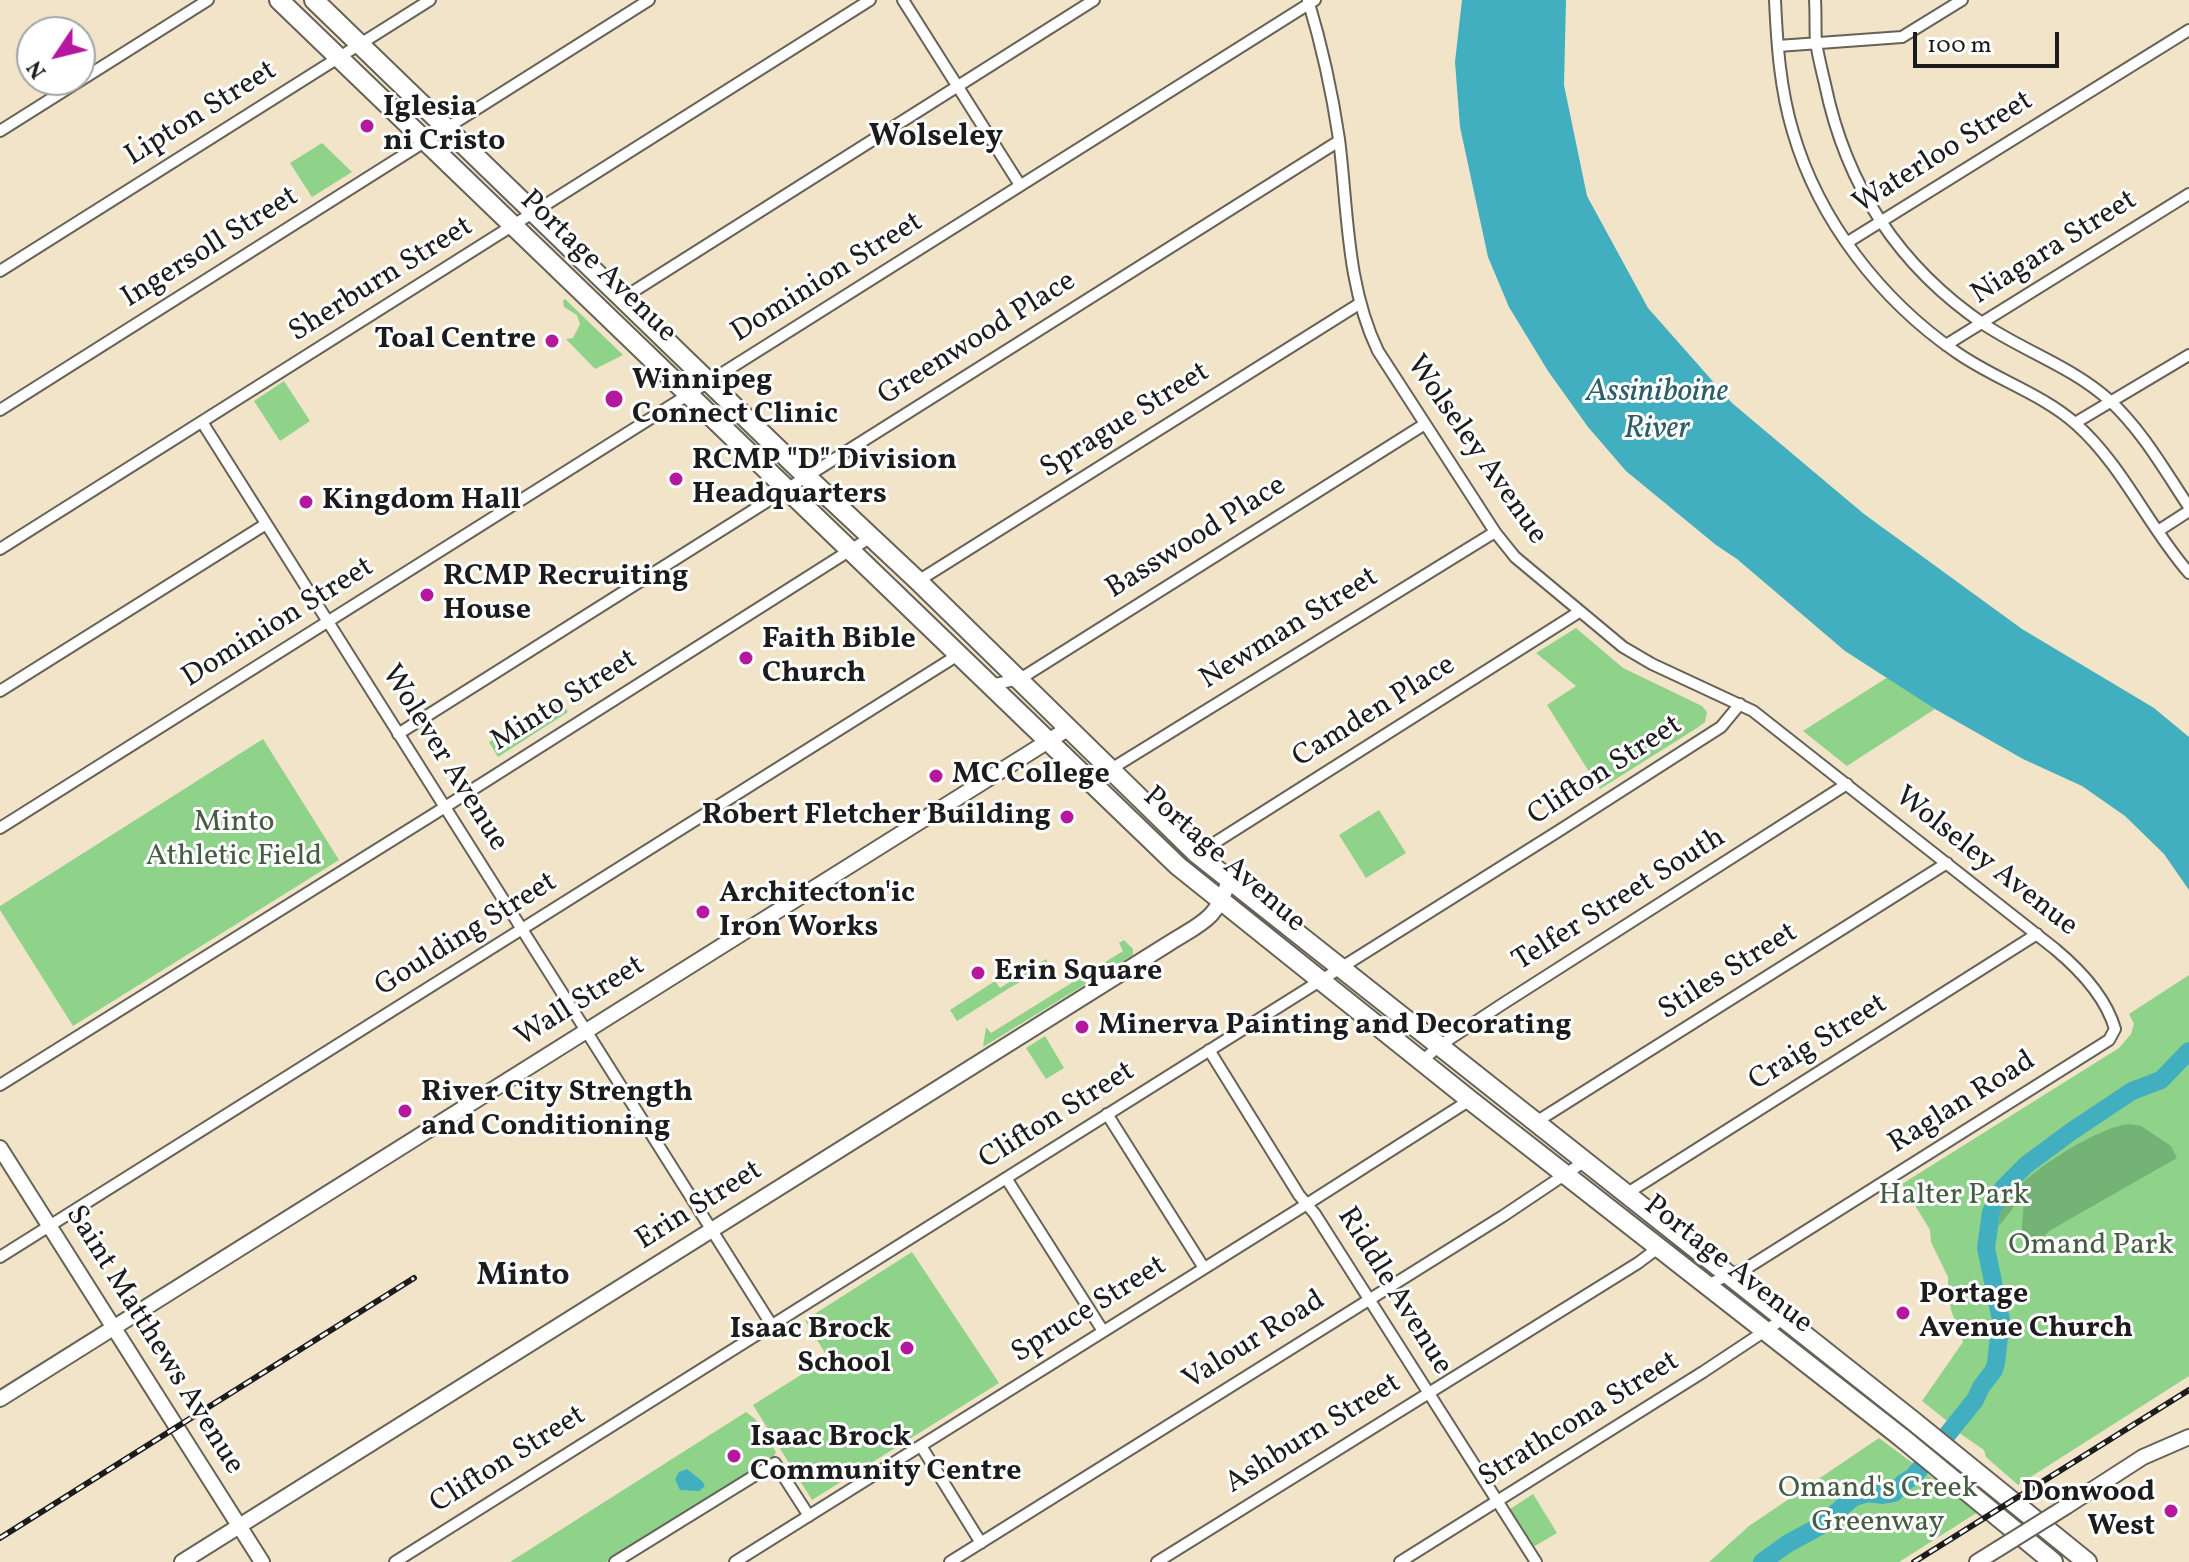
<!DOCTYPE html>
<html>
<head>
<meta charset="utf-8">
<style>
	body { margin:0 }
	#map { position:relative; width:2189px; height:1562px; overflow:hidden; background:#f1e4c8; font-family:Vollkorn,serif }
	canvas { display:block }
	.north { position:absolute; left:16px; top:16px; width:80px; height:80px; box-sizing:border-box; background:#fff; border:2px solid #a4a4a4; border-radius:50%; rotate:235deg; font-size:22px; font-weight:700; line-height:32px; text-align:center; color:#1c1c1c }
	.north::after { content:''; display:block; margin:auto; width:28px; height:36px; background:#b5179e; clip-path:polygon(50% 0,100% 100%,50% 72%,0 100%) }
	.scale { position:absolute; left:1913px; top:32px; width:146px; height:36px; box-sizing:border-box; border:4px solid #1c1c1c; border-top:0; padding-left:10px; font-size:24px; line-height:28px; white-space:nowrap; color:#1c1c1c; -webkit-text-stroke:6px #fff; paint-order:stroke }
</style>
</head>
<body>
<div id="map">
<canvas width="2189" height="1562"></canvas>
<div class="north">N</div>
<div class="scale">100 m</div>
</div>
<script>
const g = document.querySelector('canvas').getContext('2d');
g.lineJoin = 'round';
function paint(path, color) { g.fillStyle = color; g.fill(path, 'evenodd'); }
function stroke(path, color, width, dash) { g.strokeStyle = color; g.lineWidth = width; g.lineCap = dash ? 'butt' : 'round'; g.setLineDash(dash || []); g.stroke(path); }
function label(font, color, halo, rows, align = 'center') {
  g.font = font + ' Vollkorn,serif'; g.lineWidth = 6; g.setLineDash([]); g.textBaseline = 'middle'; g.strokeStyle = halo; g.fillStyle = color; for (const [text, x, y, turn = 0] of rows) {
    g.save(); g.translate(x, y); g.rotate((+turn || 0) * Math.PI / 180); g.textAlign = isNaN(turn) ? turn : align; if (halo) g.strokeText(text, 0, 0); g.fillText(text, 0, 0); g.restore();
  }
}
paint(new Path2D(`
	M322 143 352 172 312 197 290 163Z
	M565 299 623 355 595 369 566 339 573 338 580 324 577 315 564 307 563 301Z
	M284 381 310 421 280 441 254 401Z
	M1576 628 1623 668 1702 706 1707 712 1705 722 1697 728 1600 789 1547 705 1576 686 1536 653Z
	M1888 677 1935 709 1847 766 1803 731Z
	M559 697 568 712 498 757 489 742Z
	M263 739 339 860 73 1026 0 910V906Z
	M1379 810 1406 853 1366 878 1339 835Z
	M1124 940 1133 949V955L983 1047 986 1027 991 1033 1123 951 1119 943Z
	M1046 959 1049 965H1047L1036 971 1035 974 1011 987 957 1021 950 1010 995 981 1000 988Z
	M2189 975V1376L2018 1485 1986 1457 1984 1450 1955 1430 1965 1416 1978 1403 1985 1385 1999 1369 2003 1355 2008 1320 1992 1261C1993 1253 1991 1249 1991 1242 1990 1233 1993 1221 1996 1212 2012 1161 2091 1132 2130 1098L2125 1090 2074 1124 2016 1168 1998 1190 1986 1217 1982 1251 1985 1270 1994 1305 1992 1361 1989 1370 1968 1393 1970 1398 1951 1424 1922 1401 1963 1342 1951 1310 1948 1290V1277L1931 1242 1930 1230 1902 1184 2119 1048 2131 1034 2134 1024 2129 1014Z
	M1045 1036 1064 1068 1046 1079 1026 1048Z
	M912 1252 999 1383 812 1500 753 1405 828 1358 805 1320Z
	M746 1412 755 1419 776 1452 773 1458 606 1562H510Z
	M1879 1438 1978 1512 1899 1562H1709L1749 1526Z
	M1533 1494 1557 1533 1535 1546 1530 1543 1510 1509Z`), '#8fd28a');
paint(new Path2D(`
	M2129 1124 2141 1126 2171 1146 2177 1158 2049 1231 2028 1255 2021 1238 2024 1201 2017 1203 1999 1226C1999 1217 2000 1211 2005 1203 2021 1175 2097 1127 2129 1124Z`), '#73b476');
paint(new Path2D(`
	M1462 0H1566L1564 85 1587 196 1648 308 1732 403 1864 514 2022 629 2154 708 2189 737V890L2164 854 2125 816 2082 786 2023 759 1935 709 1845 651 1737 559 1716 545 1626 471 1588 427 1548 371 1509 307 1488 257 1460 127 1455 62Z
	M687 1469 702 1481 705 1486 699 1491 680 1490 675 1479 679 1472Z`), '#41afbf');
stroke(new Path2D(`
	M1762 1562 1787 1544 1820 1526 1854 1497 1868 1493 1883 1495 1894 1493 1903 1483 1914 1476 1975 1400 1981 1387 1994 1370 1996 1363 2001 1320 1986 1248 1991 1212 2003 1188 2026 1165 2072 1131 2132 1091 2161 1080 2189 1051`), '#41afbf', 18);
const street = new Path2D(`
	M903 0 1020 185
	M1308 0C1322 46 1332 92 1339 139 1348 210 1346 285 1378 351L1495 532 1515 557 1623 647 1652 664 1753 711 2055 949C2079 969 2106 998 2115 1029L2109 1040 1747 1268 1706 1285
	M1775 0C1777 44 1780 89 1793 132 1819 221 1881 300 1956 352 1994 379 2041 393 2076 424 2123 466 2148 526 2189 573
	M1815 0C1816 14 1815 28 1816 42 1818 56 1822 71 1825 84 1846 186 1898 266 1985 325 2026 352 2072 367 2109 400 2142 430 2165 471 2189 507
	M1778 46 1902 37 1962 0
	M0 131 208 0
	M1848 242 2189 30
	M0 271 430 0
	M623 298 1094 0
	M1946 345 2189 194
	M0 410 649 0
	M202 422 771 1324
	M2075 423 2189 355
	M2158 531 2189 511
	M0 549 870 0
	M918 581 1359 304
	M990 685 1020 679 1425 424
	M0 691 266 524
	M398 734 1339 141
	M1111 769 1495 532
	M0 828 1315 0
	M1197 854 1579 612
	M1209 1050 1299 1195 1315 1214 1536 1562
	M1422 1061 1439 1046 1501 1005 1847 784
	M0 1085 434 814 871 537
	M1107 1114 1204 1268
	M1536 1122 1947 863
	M1006 1178 1103 1331
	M1626 1194 2037 934
	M0 1257 958 655
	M921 1446 981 1543
	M395 1562 1557 832 1721 727 1740 704
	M615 1562 775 1463 809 1516
	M735 1562 1307 1204 1470 1100
	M950 1562 1503 1216 1585 1161
	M1157 1562 1638 1263 1658 1248
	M1400 1562 1703 1372 1783 1319`);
const secondary = new Path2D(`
	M0 1148 262 1562
	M0 1399 1069 728
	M2067 1506 2143 1457 2189 1437
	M182 1562 1168 944C1201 923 1217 920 1229 880
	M1977 1562 1998 1549`);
const highway = new Path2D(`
	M279 0 1178 866 1470 1100 1901 1437 2053 1562
	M314 0 806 476 918 581 1197 854 1912 1420 2087 1562`);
stroke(street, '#676258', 14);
stroke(secondary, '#676258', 18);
stroke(highway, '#676258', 22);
stroke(street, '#fff', 10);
stroke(secondary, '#fff', 14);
stroke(highway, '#fff', 18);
const rail = new Path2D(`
	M0 1538 414 1278
	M1914 1562 2189 1390`);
stroke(rail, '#1c1c1c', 6);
stroke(rail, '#fff', 3, [9]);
const secondaryBridge = new Path2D(`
	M1998 1549 2067 1506`);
stroke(secondaryBridge, '#676258', 18, []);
stroke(secondaryBridge, '#fff', 14);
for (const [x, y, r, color] of [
	[367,126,8,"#b5179e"],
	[552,341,8,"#b5179e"],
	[614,399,10,"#b5179e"],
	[676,479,8,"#b5179e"],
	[306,502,8,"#b5179e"],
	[427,595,8,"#b5179e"],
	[746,658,8,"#b5179e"],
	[936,776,8,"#b5179e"],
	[1067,817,8,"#b5179e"],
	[703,912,8,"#b5179e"],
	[978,973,8,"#b5179e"],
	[1082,1027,8,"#b5179e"],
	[405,1111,8,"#b5179e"],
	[1903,1313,8,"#b5179e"],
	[907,1348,8,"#b5179e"],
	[734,1456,8,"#b5179e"],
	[2171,1511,8,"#b5179e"]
]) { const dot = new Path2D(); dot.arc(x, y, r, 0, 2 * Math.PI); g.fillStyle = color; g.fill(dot); stroke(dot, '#fff', 3); }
label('bold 30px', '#1c1c1c', '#fff', [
	["Iglesia",383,109],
	["ni Cristo",383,143],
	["Toal Centre",536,341,"right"],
	["Winnipeg",632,382],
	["Connect Clinic",632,416],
	["RCMP \"D\" Division",692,462],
	["Headquarters",692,496],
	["Kingdom Hall",322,502],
	["RCMP Recruiting",443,578],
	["House",443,612],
	["Faith Bible",762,641],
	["Church",762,675],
	["MC College",952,776],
	["Robert Fletcher Building",1051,817,"right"],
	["Architecton'ic",719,895],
	["Iron Works",719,929],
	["Erin Square",994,973],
	["Minerva Painting and Decorating",1098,1027],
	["River City Strength",421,1094],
	["and Conditioning",421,1128],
	["Portage",1919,1296],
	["Avenue Church",1919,1330],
	["Isaac Brock",891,1331,"right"],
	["School",891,1365,"right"],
	["Isaac Brock",750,1439],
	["Community Centre",750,1473],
	["Donwood",2155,1494,"right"],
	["West",2155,1528,"right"]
], 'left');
label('30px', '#1c1c1c', '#fff', [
	["Lipton Street",202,115,-32],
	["Waterloo Street",1944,154,-32],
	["Ingersoll Street",211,249,-32],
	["Niagara Street",2055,249,-32],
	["Portage Avenue",597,268,44],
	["Dominion Street",828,279,-32],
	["Sherburn Street",382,281,-32],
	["Greenwood Place",978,340,-32],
	["Sprague Street",1126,422,-32],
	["Wolseley Avenue",1475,451,55],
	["Basswood Place",1197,539,-32],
	["Dominion Street",279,624,-32],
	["Newman Street",1290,630,-32],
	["Minto Street",565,702,-32],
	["Camden Place",1375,713,-32],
	["Wolever Avenue",443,759,58],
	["Clifton Street",1606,772,-33],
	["Portage Avenue",1223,861,41],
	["Wolseley Avenue",1985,863,38],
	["Telfer Street South",1620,901,-32],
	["Goulding Street",467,936,-32],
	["Stiles Street",1729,973,-32],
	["Wall Street",581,1003,-32],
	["Craig Street",1819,1044,-32],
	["Raglan Road",1963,1104,-32],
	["Clifton Street",1058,1117,-32],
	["Erin Street",700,1207,-32],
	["Portage Avenue",1727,1266,38],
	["Riddle Avenue",1393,1292,58],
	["Spruce Street",1090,1311,-32],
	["Saint Matthews Avenue",153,1341,58],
	["Valour Road",1255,1342,-32],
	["Strathcona Street",1580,1421,-32],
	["Ashburn Street",1314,1435,-32],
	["Clifton Street",509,1461,-32]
]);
label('30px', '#445c42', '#fff', [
	["Minto",234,824],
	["Athletic Field",234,858],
	["Halter Park",1954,1197],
	["Omand Park",2091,1247],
	["Omand's Creek",1878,1490],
	["Greenway",1878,1524]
]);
label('bold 32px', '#1c1c1c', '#fff', [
	["Wolseley",936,139],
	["Minto",523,1278]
]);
label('italic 32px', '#2d5e65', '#fff', [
	["Assiniboine",1657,394],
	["River",1657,431]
]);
</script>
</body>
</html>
